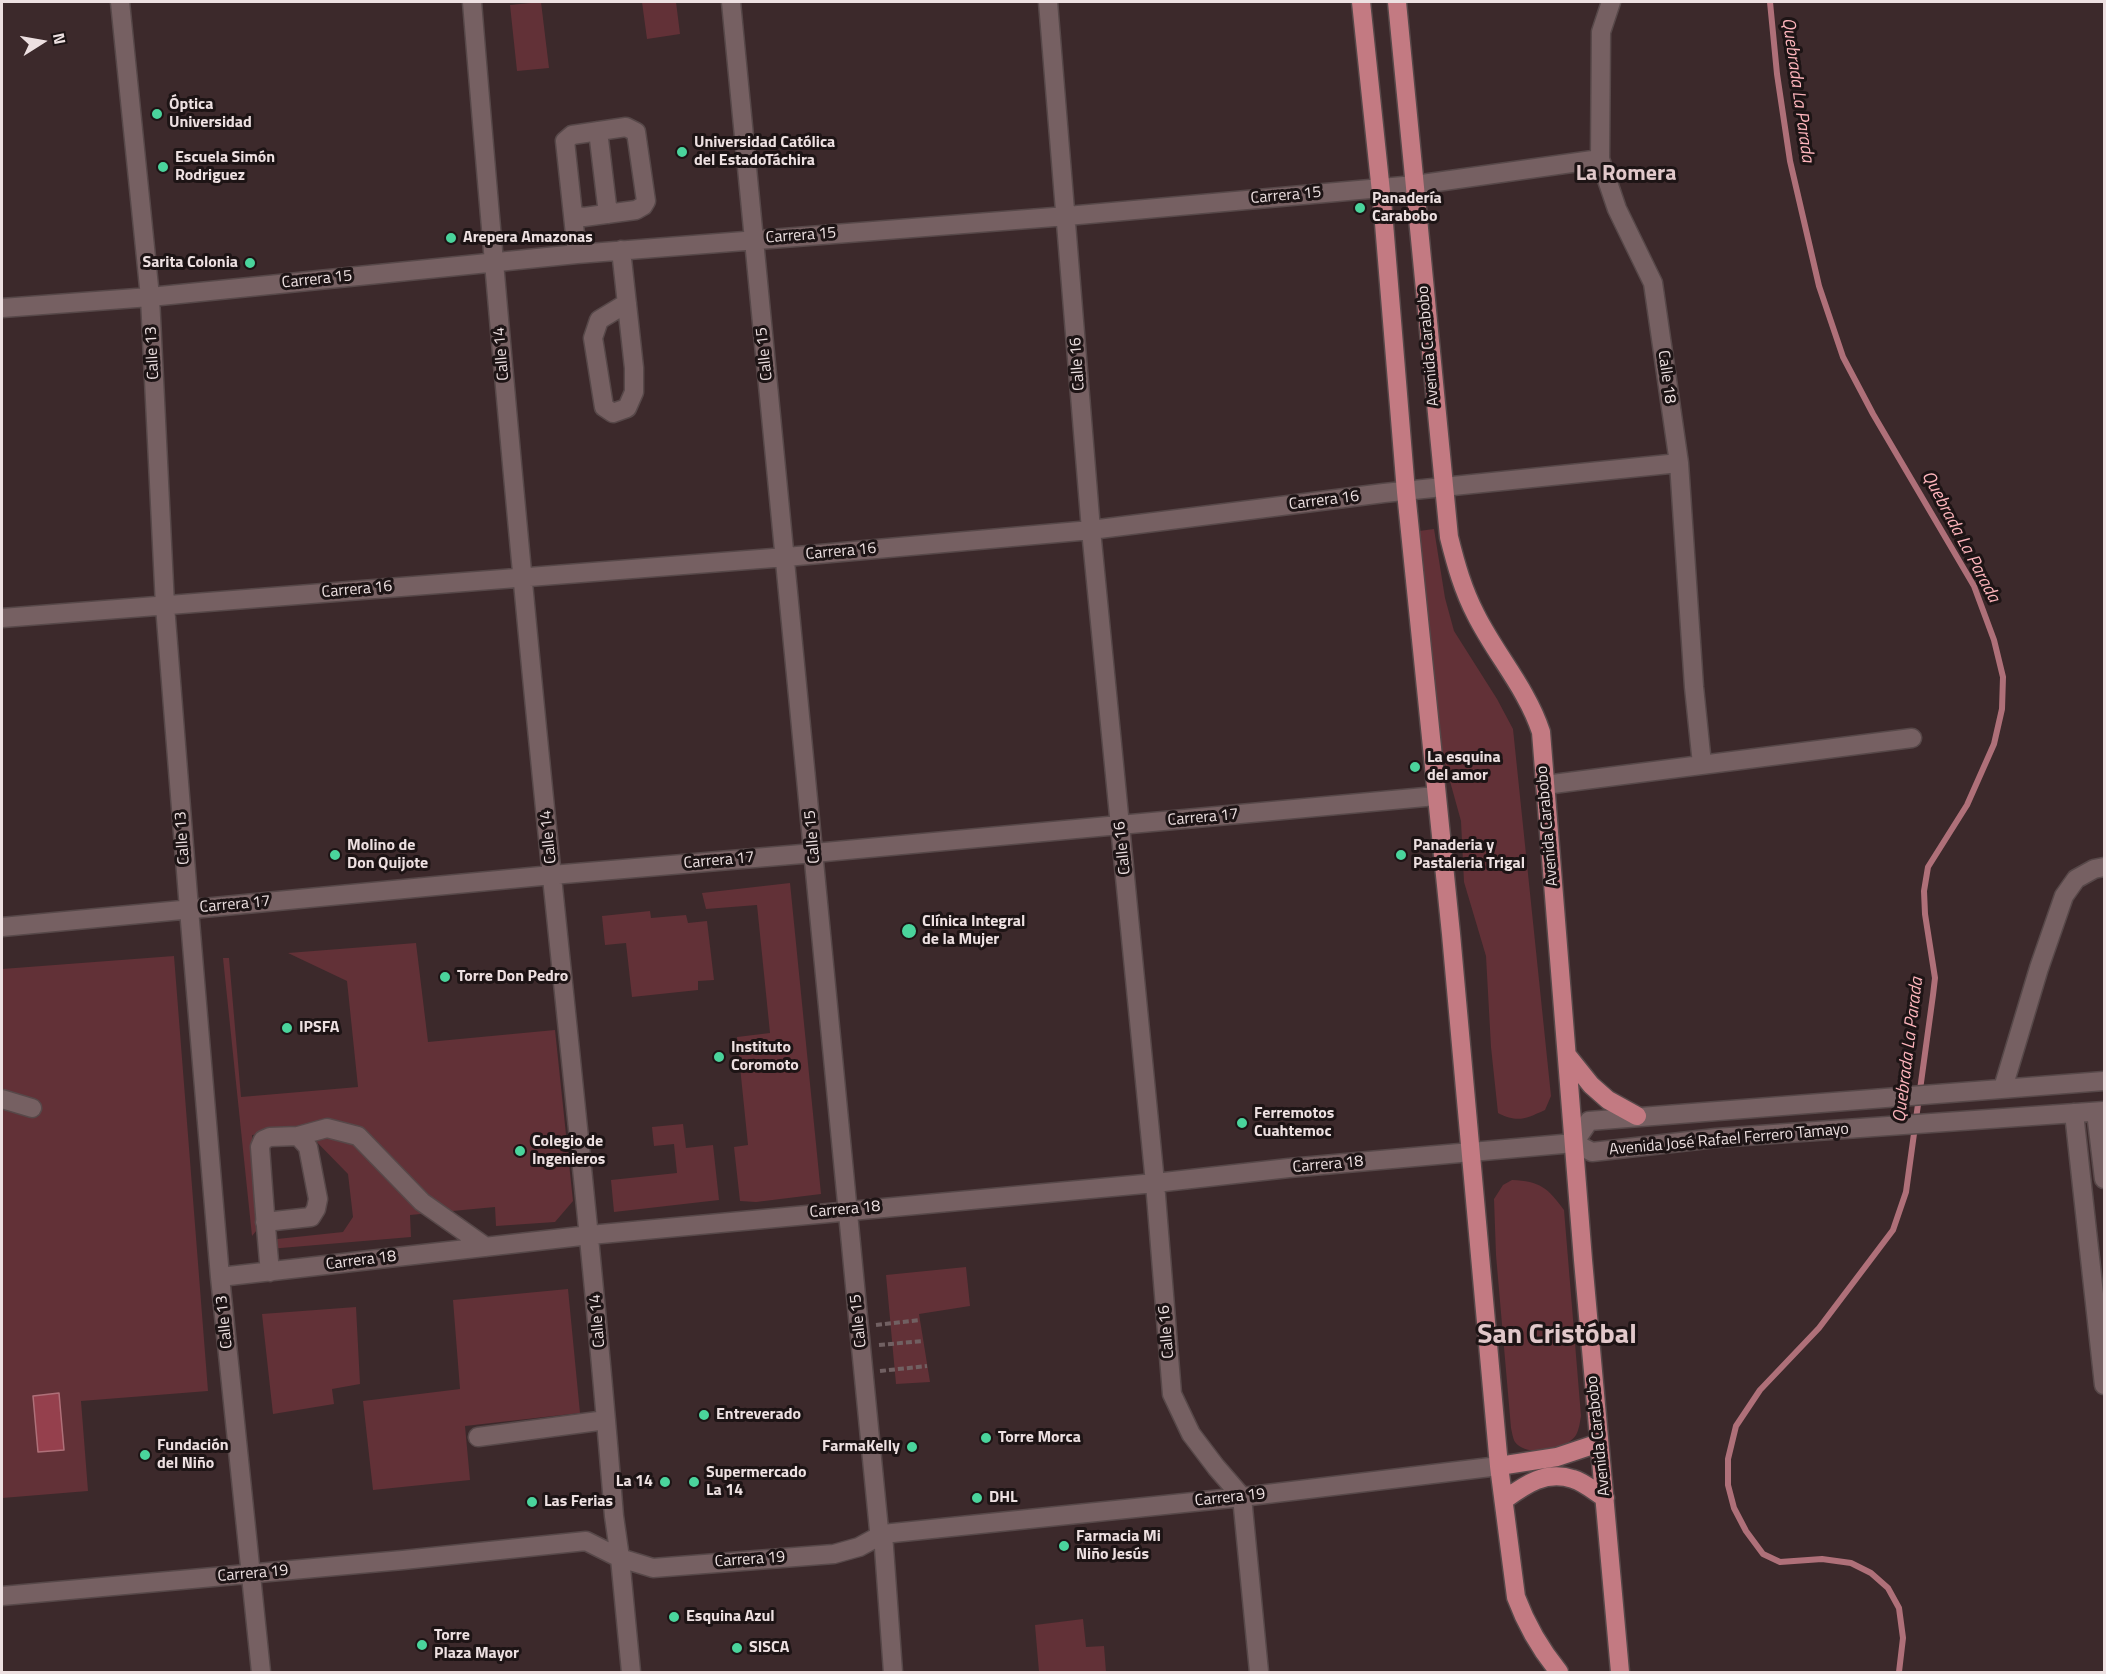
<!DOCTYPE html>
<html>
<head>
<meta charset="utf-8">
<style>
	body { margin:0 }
	#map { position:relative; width:2106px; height:1674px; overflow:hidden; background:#3c292b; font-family:"Titillium Web",sans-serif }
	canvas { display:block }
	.frame { position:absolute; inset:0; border:3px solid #ede0e1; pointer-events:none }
	.north { position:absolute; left:12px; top:12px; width:60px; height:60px; -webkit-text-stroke:4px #1d1415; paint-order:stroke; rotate:79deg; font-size:16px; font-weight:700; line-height:24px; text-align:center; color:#ede0e1 }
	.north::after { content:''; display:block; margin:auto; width:21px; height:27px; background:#ede0e1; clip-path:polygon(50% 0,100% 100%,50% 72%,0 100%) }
</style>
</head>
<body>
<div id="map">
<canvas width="2106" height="1674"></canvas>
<div class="frame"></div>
<div class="north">N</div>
</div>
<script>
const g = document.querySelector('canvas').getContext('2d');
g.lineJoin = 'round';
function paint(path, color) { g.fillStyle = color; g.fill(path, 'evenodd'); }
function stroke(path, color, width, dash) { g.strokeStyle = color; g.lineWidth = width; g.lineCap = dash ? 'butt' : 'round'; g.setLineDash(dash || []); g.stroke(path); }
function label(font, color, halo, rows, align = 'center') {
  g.font = font + ' "Titillium Web",sans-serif'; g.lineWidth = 6; g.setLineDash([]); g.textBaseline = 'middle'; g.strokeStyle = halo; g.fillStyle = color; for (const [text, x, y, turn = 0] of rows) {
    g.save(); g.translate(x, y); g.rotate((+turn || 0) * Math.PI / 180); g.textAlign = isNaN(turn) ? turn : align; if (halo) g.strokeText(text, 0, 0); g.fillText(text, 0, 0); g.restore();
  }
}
paint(new Path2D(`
	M541 2 549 68 517 71 510 5Z
	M642 2H676L680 34 647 39Z
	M1434 529 1445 598 1454 631 1497 699 1513 729 1551 1096 1545 1110C1525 1119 1518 1123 1498 1113L1491 1047 1486 956 1464 882 1461 821 1440 745 1419 531Z
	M790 883 821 1194 756 1202 740 1201 734 1147 748 1145 737 1037 770 1033 757 905 706 909 702 893Z
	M650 911 651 918 686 915 688 923 707 921 714 980 698 981V990L632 997 626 943 605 945 602 916Z
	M416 943 428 1042 555 1030 573 1201 555 1222 496 1226 495 1207 410 1215 411 1237 269 1249 277 1239 343 1232 353 1217 348 1174 305 1130 252 1135 261 1225 252 1236 223 958H229L241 1097 358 1087 347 981 288 953Z
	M174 956 208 1391 81 1401 88 1491 2 1498V969Z
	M683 1124 686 1148 713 1145 719 1200 614 1212 611 1180 677 1173 674 1144 654 1146 652 1127Z
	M1512 1180C1540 1181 1548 1188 1564 1210L1581 1416C1580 1422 1579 1430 1576 1435 1567 1450 1527 1458 1515 1442 1513 1439 1512 1432 1511 1428L1496 1255 1494 1199 1503 1185Z
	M966 1267 970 1306 919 1314 930 1382 896 1384 886 1275Z
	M568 1289 580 1413 465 1426 470 1480 373 1490 363 1401 460 1389 453 1300Z
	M356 1307 360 1384 332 1389 334 1404 273 1414 262 1314Z
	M1083 1619 1086 1647 1104 1646 1106 1672H1039L1035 1625Z`), '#623137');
const water = new Path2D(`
	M59 1393 64 1450 38 1452 33 1396Z`);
paint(water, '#95404d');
stroke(water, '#af7079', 1.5);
stroke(new Path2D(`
	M1770 2 1777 74 1790 161 1819 286 1843 357 1873 414 1974 586 1994 640 2003 677 2002 709 1994 744 1967 805 1928 867 1924 891 1925 914 1935 978 1933 995 1906 1192 1893 1230 1819 1328 1760 1390 1736 1426 1728 1459V1485L1734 1508 1746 1531 1763 1554 1780 1562 1822 1559 1851 1563 1871 1573 1888 1588 1899 1608 1903 1638 1899 1672`), '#af7079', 6);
const minor = new Path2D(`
	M120 2 150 297 165 606 189 909 220 1277 261 1672
	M472 2C496 294 522 586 552 877 574 1090 597 1303 614 1516L620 1558 631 1672
	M731 2 859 1327 879 1530 883 1534 893 1672
	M1048 2 1091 530 1155 1183 1172 1394 1191 1434 1216 1467 1242 1497 1259 1672
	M1611 2 1601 32 1600 159 1617 209 1653 283 1679 463 1694 687 1702 764
	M626 127 636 132 646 201 643 206 636 210 584 217 573 215 565 141 572 135Z
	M598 131 608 214
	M573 215 577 254
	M621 250 634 368V392L627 408 613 413 604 407 593 338 599 320 627 303
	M2 308 150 297 577 254 1067 216 1415 185 1600 159
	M2 618 786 557 1091 530 1384 493 1679 463
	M1545 785 1912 738
	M2 927 552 875 814 853 1436 796
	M2003 1088 2039 968 2064 896 2076 879 2094 869 2104 867
	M2 1099 32 1108
	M2096 1112 2104 1179
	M2074 1113 2104 1385
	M298 1136 327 1128 358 1136 422 1202 486 1247
	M1574 1143 1589 1121 2104 1081
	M1574 1143 1592 1152 1716 1138 2104 1111
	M265 1222 311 1217 316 1209 318 1199 308 1147 298 1136 270 1137 263 1140 260 1147C263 1189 266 1231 270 1272
	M220 1277 590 1235 1155 1183 1289 1168 1574 1143
	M478 1437 606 1420
	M2 1596 403 1560 586 1541 620 1558 653 1568 834 1554 859 1547 883 1534 1242 1497 1499 1466`);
const major = new Path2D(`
	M1361 2 1383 211 1406 492 1451 934 1499 1466 1516 1597C1526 1624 1541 1650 1559 1672
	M1397 2 1449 537C1456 565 1463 590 1476 615 1496 655 1527 689 1541 732L1583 1260 1620 1672
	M1567 1055 1591 1085 1608 1100 1637 1116
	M1499 1466 1557 1457 1599 1443
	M1504 1500C1525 1485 1545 1470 1573 1479 1584 1482 1595 1492 1605 1498`);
stroke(minor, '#574849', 21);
stroke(major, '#574849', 21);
stroke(new Path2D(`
	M876 1325 920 1320
	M879 1345 923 1341
	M880 1371 927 1366`), '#716062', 4, [6, 3]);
stroke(minor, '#766062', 18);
stroke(major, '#c37a82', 18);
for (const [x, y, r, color] of [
	[157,114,6,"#4ad49c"],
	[682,152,6,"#4ad49c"],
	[163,167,6,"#4ad49c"],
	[1360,208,6,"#4ad49c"],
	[451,238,6,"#4ad49c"],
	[250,263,6,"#4ad49c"],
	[1415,767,6,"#4ad49c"],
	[335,855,6,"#4ad49c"],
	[1401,855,6,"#4ad49c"],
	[909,931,8,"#4ad49c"],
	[445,977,6,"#4ad49c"],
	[287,1028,6,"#4ad49c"],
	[719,1057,6,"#4ad49c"],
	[1242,1123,6,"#4ad49c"],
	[520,1151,6,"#4ad49c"],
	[704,1415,6,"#4ad49c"],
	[986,1438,6,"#4ad49c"],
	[912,1447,6,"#4ad49c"],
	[145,1455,6,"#4ad49c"],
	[665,1482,6,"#4ad49c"],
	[694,1482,6,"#4ad49c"],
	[977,1498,6,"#4ad49c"],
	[532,1502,6,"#4ad49c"],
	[1064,1546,6,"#4ad49c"],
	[674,1617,6,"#4ad49c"],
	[422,1645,6,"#4ad49c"],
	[737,1648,6,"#4ad49c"]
]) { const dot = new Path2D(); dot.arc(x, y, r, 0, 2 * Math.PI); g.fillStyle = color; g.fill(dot); stroke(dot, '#1d1415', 2); }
label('bold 16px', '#ede0e1', '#1d1415', [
	["Óptica",169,105],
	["Universidad",169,123],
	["Universidad Católica",694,143],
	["del EstadoTáchira",694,161],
	["Escuela Simón",175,158],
	["Rodriguez",175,176],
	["Panadería",1372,199],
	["Carabobo",1372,217],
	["Arepera Amazonas",463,238],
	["Sarita Colonia",238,263,"right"],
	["La esquina",1427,758],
	["del amor",1427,776],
	["Molino de",347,846],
	["Don Quijote",347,864],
	["Panaderia y",1413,846],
	["Pastaleria Trigal",1413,864],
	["Clínica Integral",922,922],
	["de la Mujer",922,940],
	["Torre Don Pedro",457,977],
	["IPSFA",299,1028],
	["Instituto",731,1048],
	["Coromoto",731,1066],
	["Ferremotos",1254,1114],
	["Cuahtemoc",1254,1132],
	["Colegio de",532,1142],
	["Ingenieros",532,1160],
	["Entreverado",716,1415],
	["Torre Morca",998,1438],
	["Fundación",157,1446],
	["del Niño",157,1464],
	["FarmaKelly",900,1447,"right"],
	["Supermercado",706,1473],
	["La 14",706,1491],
	["La 14",653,1482,"right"],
	["DHL",989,1498],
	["Las Ferias",544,1502],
	["Farmacia Mi",1076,1537],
	["Niño Jesús",1076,1555],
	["Esquina Azul",686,1617],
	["Torre",434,1636],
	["Plaza Mayor",434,1654],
	["SISCA",749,1648]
], 'left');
label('16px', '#ede0e1', '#1d1415', [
	["Carrera 15",1286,196,-5],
	["Carrera 15",801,236,-4],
	["Carrera 15",317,280,-6],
	["Avenida Carabobo",1429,346,-95],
	["Calle 13",153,353,-93],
	["Calle 14",502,354,-95],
	["Calle 15",765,354,-96],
	["Calle 16",1078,364,-94],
	["Calle 18",1666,377,82],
	["Carrera 16",1324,501,-7],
	["Carrera 16",841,552,-5],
	["Carrera 16",357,590,-5],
	["Carrera 17",1203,818,-5],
	["Avenida Carabobo",1548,826,-95],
	["Calle 14",549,837,-96],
	["Calle 15",813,837,-95],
	["Calle 13",183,838,-94],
	["Calle 16",1123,848,-96],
	["Carrera 17",719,861,-5],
	["Carrera 17",235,905,-5],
	["Avenida José Rafael Ferrero Tamayo",1729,1140,-5],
	["Carrera 18",1328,1165,-5],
	["Carrera 18",845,1210,-5],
	["Carrera 18",361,1261,-7],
	["Calle 14",598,1321,-95],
	["Calle 15",859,1321,-96],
	["Calle 13",225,1322,-96],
	["Calle 16",1167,1332,-95],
	["Avenida Carabobo",1599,1436,-96],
	["Carrera 19",1230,1498,-6],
	["Carrera 19",750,1560,-4],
	["Carrera 19",253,1574,-5]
]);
label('italic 18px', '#feb5bc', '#1d1415', [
	["Quebrada La Parada",1797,90,82],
	["Quebrada La Parada",1960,537,62],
	["Quebrada La Parada",1909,1050,-83]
]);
label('bold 22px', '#e1c8ca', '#1d1415', [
	["La Romera",1626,175]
]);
label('bold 28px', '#e1c8ca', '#1d1415', [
	["San Cristóbal",1557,1336]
]);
</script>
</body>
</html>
